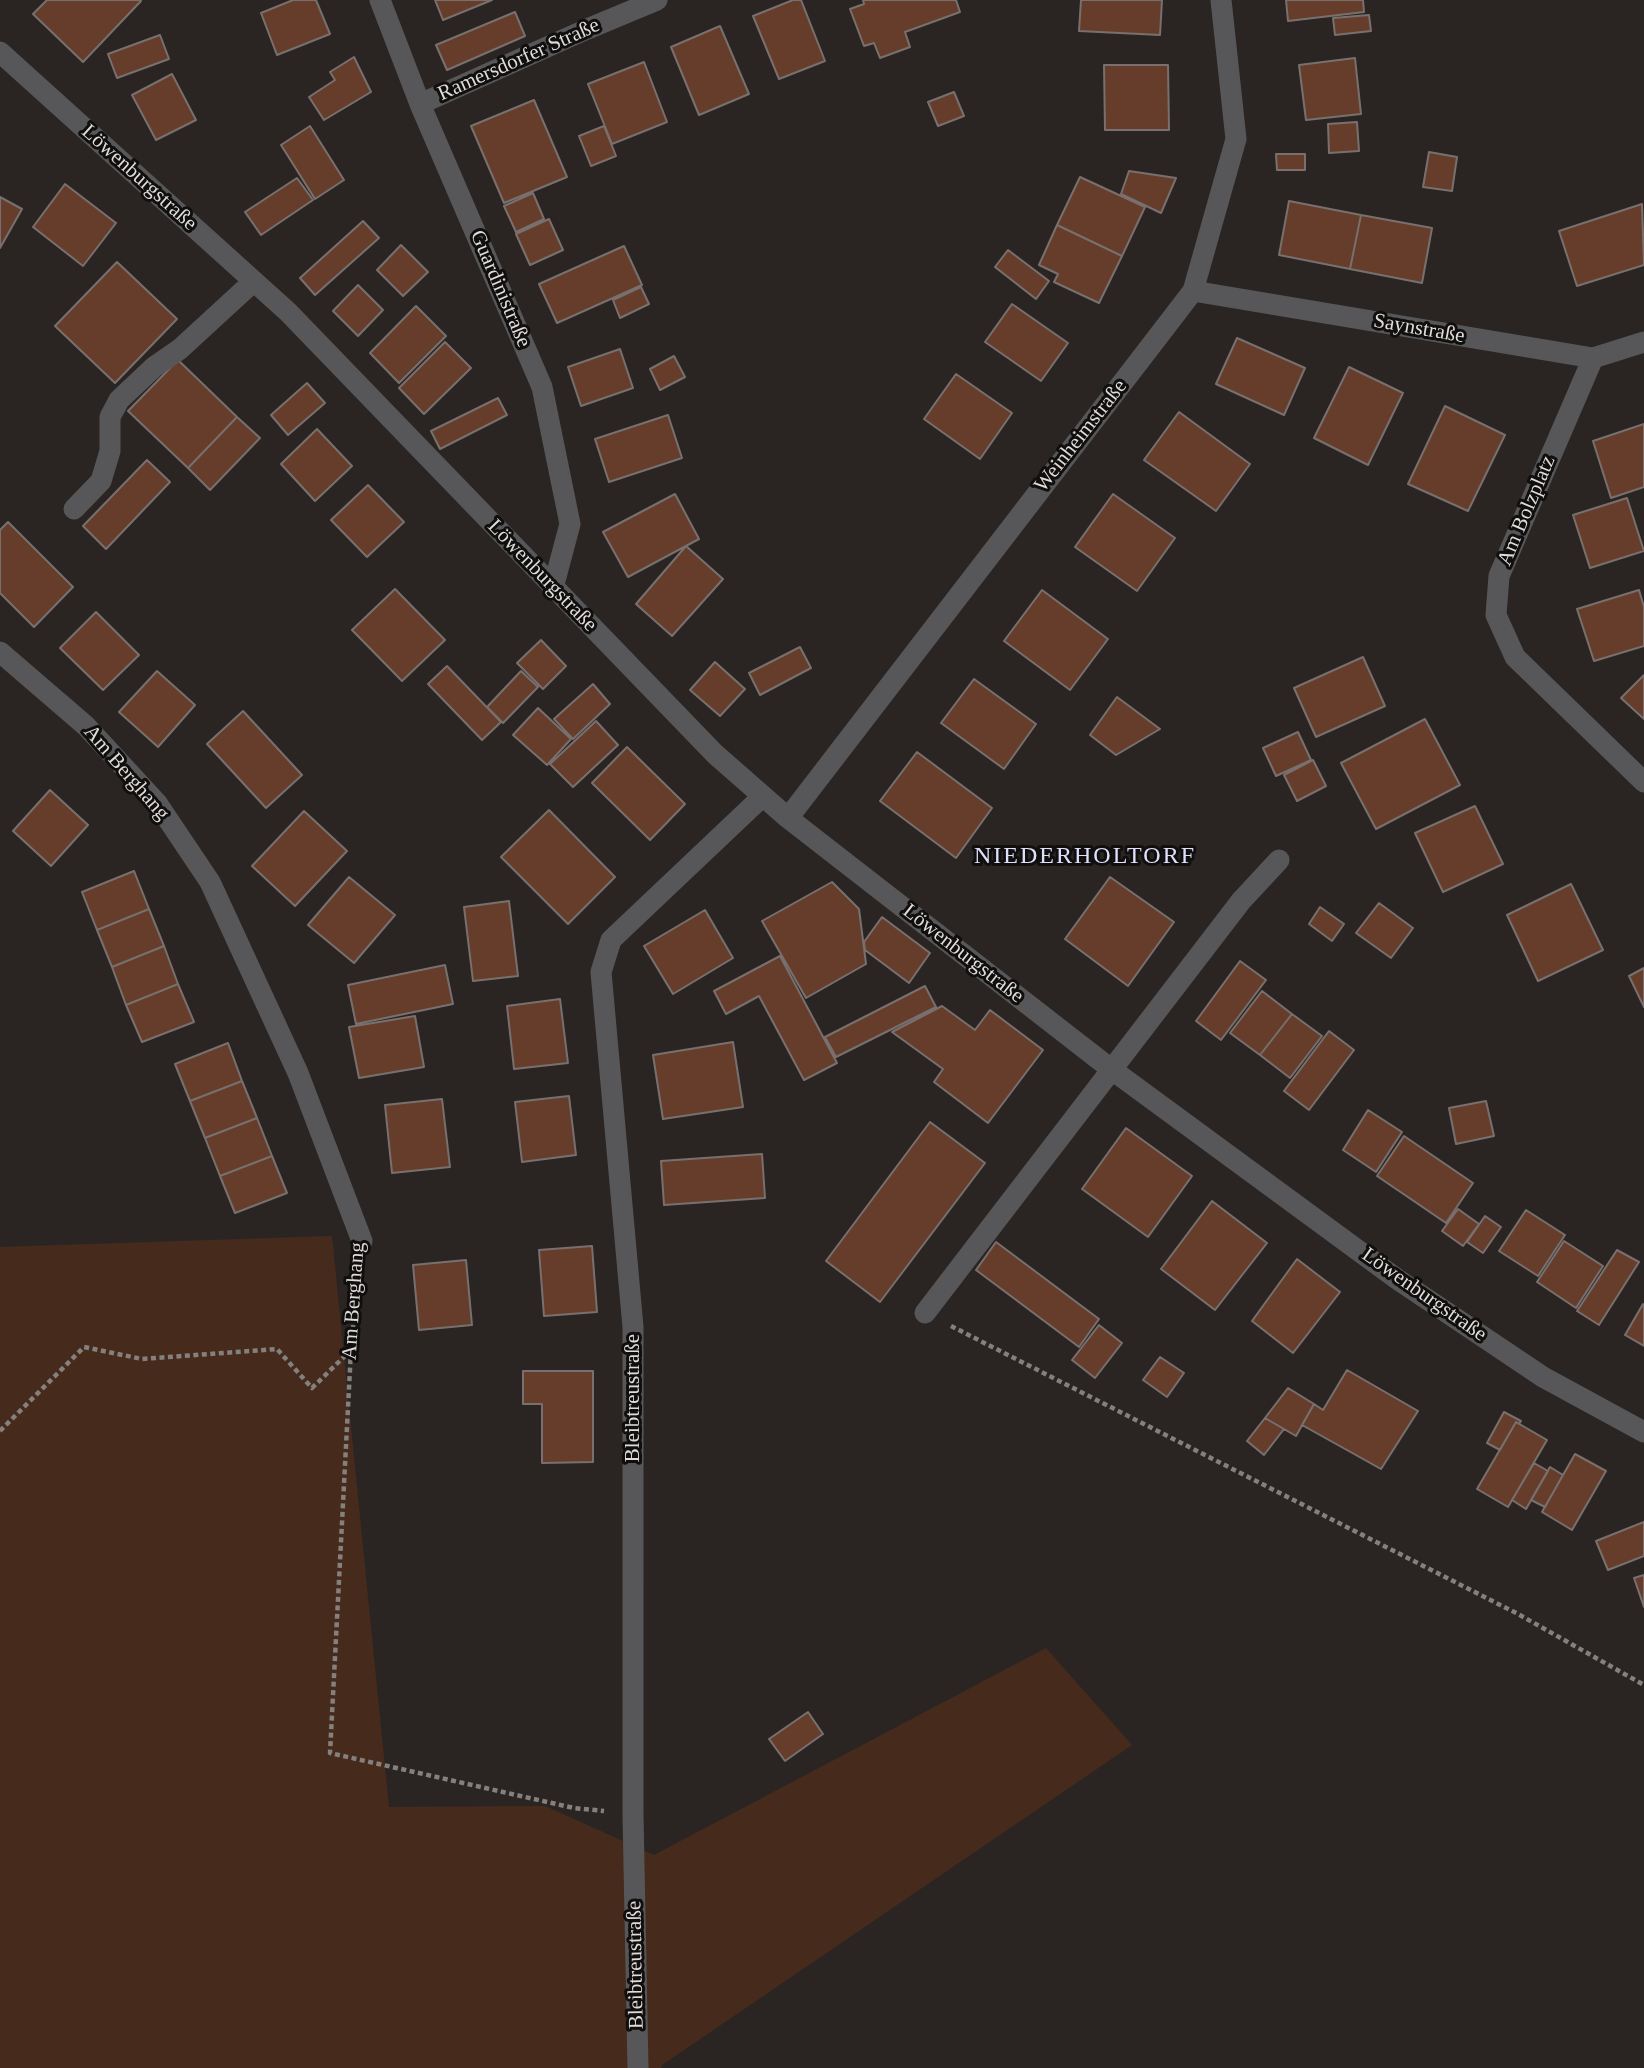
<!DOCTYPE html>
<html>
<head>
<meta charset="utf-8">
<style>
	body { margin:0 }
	canvas { display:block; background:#2a2523 }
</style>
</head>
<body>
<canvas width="1644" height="2068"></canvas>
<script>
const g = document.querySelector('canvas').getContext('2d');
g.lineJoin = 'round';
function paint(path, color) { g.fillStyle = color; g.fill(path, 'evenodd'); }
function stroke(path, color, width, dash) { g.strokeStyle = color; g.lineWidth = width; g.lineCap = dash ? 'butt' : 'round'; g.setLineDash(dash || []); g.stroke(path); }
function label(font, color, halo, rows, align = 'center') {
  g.font = font + ' Georgia,serif'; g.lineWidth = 6; g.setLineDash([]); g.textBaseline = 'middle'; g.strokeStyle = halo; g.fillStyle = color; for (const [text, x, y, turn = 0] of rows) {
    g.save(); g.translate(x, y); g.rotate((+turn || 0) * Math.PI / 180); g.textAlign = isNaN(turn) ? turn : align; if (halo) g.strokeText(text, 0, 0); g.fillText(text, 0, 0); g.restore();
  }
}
paint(new Path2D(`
	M332 1236 389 1807 545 1806 654 1855 1046 1648 1132 1745 662 2065 661 2068H0V1247Z`), '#462a1c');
const building = new Path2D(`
	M47 0H140L141 1 83 62 33 14Z
	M293 0H316L330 34 277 55 261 13Z
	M435 0H492L443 20Z
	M793 0H801L825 61 779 79 753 16Z
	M863 0H956L960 12 905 32 910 47 880 58 874 43 864 46 850 9 864 4Z
	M1081 0H1162L1160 35 1079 31Z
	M1286 0H1363L1364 12 1288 21Z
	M515 12 525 36 447 70 436 45Z
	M1369 15 1371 31 1335 35 1333 18Z
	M720 26 749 94 699 115 671 47Z
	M160 35 169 59 117 78 108 54Z
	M354 57 371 92 324 120 309 97 335 80 330 72Z
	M1355 58 1361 114 1306 120 1299 65Z
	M644 62 667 122 612 144 588 84Z
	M1104 65H1168L1169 130H1105Z
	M172 74 196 120 156 140 132 95Z
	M954 92 964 116 938 126 928 102Z
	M534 100 567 177 504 203 471 126Z
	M1357 122 1359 151 1329 153 1328 124Z
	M310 126 344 180 315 199 281 145Z
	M604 126 616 156 591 166 579 136Z
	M1429 152 1457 157 1452 191 1423 187Z
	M1276 154H1305V170H1277Z
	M1129 171 1176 178 1161 213 1121 194Z
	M1080 177 1145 207 1122 256 1057 225Z
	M297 178 313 200 261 235 245 212Z
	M65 184 116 223 83 266 33 227Z
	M533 193 544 219 516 232 504 206Z
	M0 197 22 209 0 248Z
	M1289 201 1361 215 1350 269 1279 255Z
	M1642 204 1644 265 1577 286 1559 231Z
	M1361 215 1432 228 1422 283 1350 269Z
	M549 219 563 250 530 265 516 234Z
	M363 221 379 238 315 295 300 278Z
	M1057 225 1122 256 1099 303 1054 282 1058 274 1039 265Z
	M401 245 428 272 403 296 377 270Z
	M624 246 642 285 557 323 539 284Z
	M1008 250 1049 281 1036 299 995 267Z
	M117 262 177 319 115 383 55 326Z
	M358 285 383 310 358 336 333 311Z
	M641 287 649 304 620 318 613 300Z
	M1012 304 1068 343 1041 381 985 342Z
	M416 306 446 336 399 383 370 353Z
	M1237 338 1305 368 1284 415 1216 384Z
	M445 342 471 368 424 414 399 388Z
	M620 349 633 388 581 406 568 367Z
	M674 356 685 377 660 390 650 369Z
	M178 360 237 417 188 468 128 411Z
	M1349 367 1403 393 1368 465 1314 438Z
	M956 374 1012 413 980 459 924 419Z
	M307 383 325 403 288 435 271 415Z
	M498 398 507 415 440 449 431 431Z
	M1445 406 1505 435 1468 511 1408 484Z
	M1179 412 1250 464 1216 511 1144 460Z
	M668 415 682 458 609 482 595 439Z
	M237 417 260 438 210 490 188 468Z
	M1644 424V487L1611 498 1593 441Z
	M317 429 352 466 315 501 281 464Z
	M147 460 170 482 106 549 83 526Z
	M368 485 404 522 367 557 331 520Z
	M675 494 699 539 628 577 603 532Z
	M1113 494 1175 538 1137 591 1075 547Z
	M1627 498 1644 551 1590 568 1573 515Z
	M8 522 73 587 34 627 0 593V530Z
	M686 546 723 579 672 636 636 604Z
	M395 589 445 640 402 681 352 630Z
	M1042 590 1108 639 1070 690 1004 641Z
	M1639 590 1644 607V646L1594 661 1577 609Z
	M96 612 139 655 103 690 60 648Z
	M541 640 566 666 543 689 517 663Z
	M800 647 811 668 760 695 749 673Z
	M1363 657 1385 706 1316 737 1294 688Z
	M715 662 745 689 720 716 690 690Z
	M447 666 501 722 482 740 428 684Z
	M157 671 195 705 158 747 119 712Z
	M521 671 538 687 503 723 487 707Z
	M1644 675V719L1621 698Z
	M974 679 1036 724 1004 769 941 723Z
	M593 684 610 704 573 739 554 719Z
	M1117 697 1160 729 1116 755 1090 735Z
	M538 708 571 739 547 765 513 735Z
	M243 711 302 775 266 808 207 744Z
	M1425 719 1460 785 1376 829 1341 763Z
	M596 721 618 745 573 787 550 764Z
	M1298 732 1311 760 1276 776 1263 748Z
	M627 747 685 804 650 840 592 783Z
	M917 752 992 808 956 858 880 801Z
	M1313 760 1326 786 1297 801 1284 775Z
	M50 790 88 825 51 866 13 831Z
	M1475 806 1503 864 1443 892 1415 833Z
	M549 810 615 877 568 924 501 857Z
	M304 811 347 851 295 906 252 866Z
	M134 871 149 909 97 930 82 892Z
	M349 877 395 915 354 963 308 925Z
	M1110 877 1174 922 1128 986 1065 939Z
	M832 882 859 909 866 964 806 998 762 921Z
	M1571 884 1603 950 1538 981 1507 915Z
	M509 901 518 976 473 981 464 907Z
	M1379 903 1413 928 1391 958 1356 933Z
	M1320 907 1344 924 1332 941 1309 924Z
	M149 909 164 946 112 967 97 930Z
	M705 910 733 958 673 994 644 946Z
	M882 917 930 953 909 983 865 950 864 942Z
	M164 946 178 984 126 1005 112 967Z
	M780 956 837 1063 804 1080 759 996 726 1014 714 991Z
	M1240 961 1266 980 1221 1040 1196 1021Z
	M445 965 453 1004 356 1024 348 985Z
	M1644 968V1007L1629 976Z
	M178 984 194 1022 142 1042 126 1005Z
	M925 986 936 1007 836 1057 825 1037Z
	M1262 991 1292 1014 1260 1055 1230 1033Z
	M560 999 568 1063 514 1069 507 1006Z
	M942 1006 975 1030 990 1010 1043 1050 988 1123 934 1082 943 1069 892 1032Z
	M1292 1014 1322 1036 1290 1078 1260 1055Z
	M415 1016 424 1067 359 1078 349 1027Z
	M1329 1031 1354 1050 1309 1110 1284 1091Z
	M733 1042 743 1107 663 1119 653 1055Z
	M228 1043 242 1081 190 1101 175 1064Z
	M242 1081 257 1118 205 1138 190 1101Z
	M569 1096 576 1155 522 1162 515 1102Z
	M442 1099 450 1167 392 1173 385 1105Z
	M1486 1101 1494 1136 1456 1144 1449 1108Z
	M1368 1110 1402 1132 1376 1172 1343 1150Z
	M257 1118 272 1156 220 1176 205 1138Z
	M930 1122 985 1163 880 1302 826 1261Z
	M1126 1128 1192 1176 1148 1237 1082 1189Z
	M1404 1136 1473 1183 1446 1223 1377 1176Z
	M762 1154 765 1198 664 1205 661 1161Z
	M272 1156 287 1193 235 1213 220 1176Z
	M1212 1201 1267 1243 1215 1310 1161 1269Z
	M1458 1209 1479 1224 1463 1246 1442 1231Z
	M1526 1210 1565 1235 1538 1276 1499 1251Z
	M1485 1216 1501 1227 1483 1253 1467 1242Z
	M1564 1241 1603 1266 1576 1308 1537 1282Z
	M996 1242 1099 1319 1079 1347 976 1270Z
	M592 1246 597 1312 544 1316 539 1250Z
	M1617 1250 1639 1262 1599 1325 1577 1311Z
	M1297 1259 1340 1292 1293 1353 1252 1321Z
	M466 1260 472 1325 419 1330 413 1265Z
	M1643 1304 1644 1305V1346L1625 1335Z
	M1099 1325 1122 1343 1095 1378 1072 1360Z
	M1160 1357 1184 1373 1167 1397 1143 1380Z
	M1347 1370 1418 1411 1381 1469 1302 1425 1314 1404 1323 1410Z
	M523 1371H593V1462L542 1463V1404H523Z
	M1288 1388 1314 1404 1296 1436 1265 1418Z
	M1504 1412 1521 1421 1519 1424 1516 1422 1500 1450 1487 1443Z
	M1265 1418 1284 1429 1264 1455 1247 1441Z
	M1516 1422 1547 1440 1508 1507 1477 1489Z
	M1575 1454 1606 1471 1572 1530 1542 1512Z
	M1534 1463 1548 1471 1526 1509 1512 1500Z
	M1550 1467 1563 1475 1545 1507 1531 1500Z
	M1644 1522V1556L1608 1570 1596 1541Z
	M1644 1575V1607L1634 1578Z
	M808 1712 823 1734 785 1761 769 1739Z`);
paint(building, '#663d2a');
stroke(building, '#77706e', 2);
stroke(new Path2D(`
	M359 1266 351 1350 330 1753 574 1808 604 1811
	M951 1326 1518 1614 1644 1685
	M0 1431 84 1347 142 1359 277 1349 312 1388 350 1351`), '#84807e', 4.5, [5, 3.5]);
stroke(new Path2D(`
	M380 0 420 104 542 387 570 524 553 588
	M0 52 288 312 715 754 788 818 1111 1069 1397 1279 1543 1377 1644 1432
	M420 104 585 30 657 0
	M1193 291 1593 358 1644 342
	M1593 358 1499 576 1496 615 1515 657 1644 782
	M74 509 101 481 110 451V417L119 400 154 367 180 349 254 281
	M0 652 86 726 157 803 210 882 298 1073 362 1241
	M788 818 1193 291 1236 139 1221 0
	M925 1313 1241 901 1279 860
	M638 2068 633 1815V1327L601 972 611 940 763 796`), '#575759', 21);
label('21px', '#dfdcda', '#110f0e', [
	["Ramersdorfer Straße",519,60,-24],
	["Löwenburgstraße",139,178,42],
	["Guardinistraße",500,289,67],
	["Saynstraße",1419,329,10],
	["Weinheimstraße",1081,436,-52],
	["Am Bolzplatz",1527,511,-67],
	["Löwenburgstraße",542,576,46],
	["Am Berghang",126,773,49],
	["Löwenburgstraße",963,954,38],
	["Löwenburgstraße",1424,1295,35],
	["Am Berghang",354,1301,-86],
	["Bleibtreustraße",633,1398,-90],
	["Bleibtreustraße",636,1965,-91]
]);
g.letterSpacing = '2px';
label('24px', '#dee0fd', '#110f0e', [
	["NIEDERHOLTORF",1085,857]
]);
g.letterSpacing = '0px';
</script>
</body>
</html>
